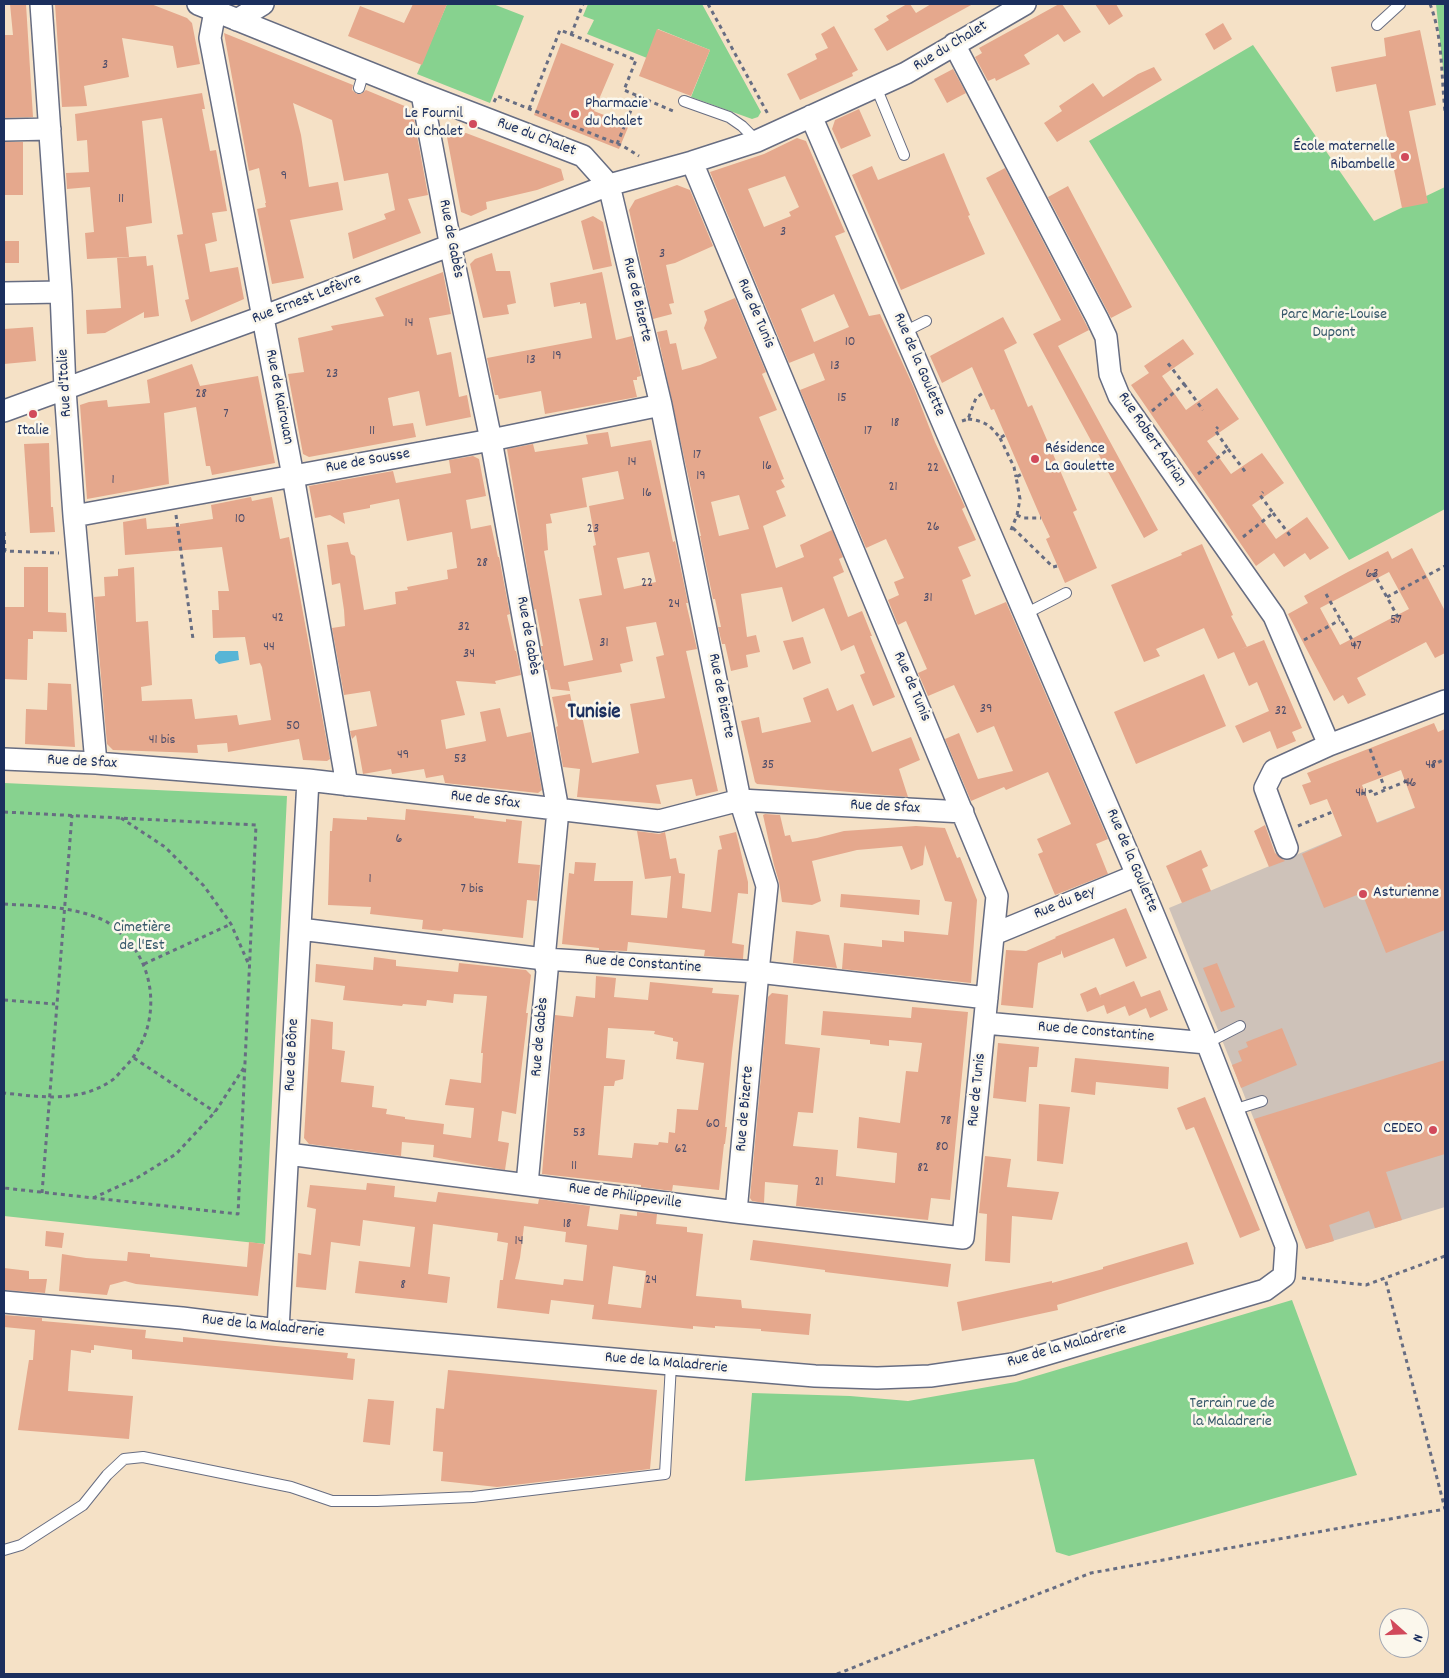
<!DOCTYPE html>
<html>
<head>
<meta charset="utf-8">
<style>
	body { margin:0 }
	#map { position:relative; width:1449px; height:1678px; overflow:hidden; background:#f5e1c6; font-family:Dekko,sans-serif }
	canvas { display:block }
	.frame { position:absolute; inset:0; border:5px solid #1b2f5e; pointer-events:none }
	.north { position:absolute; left:1379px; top:1608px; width:50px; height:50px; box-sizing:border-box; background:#fbf7ec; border:1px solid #a1a7b3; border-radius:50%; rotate:110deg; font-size:14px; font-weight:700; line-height:20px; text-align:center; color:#1b2f5e }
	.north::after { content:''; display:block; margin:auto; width:18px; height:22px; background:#d1495b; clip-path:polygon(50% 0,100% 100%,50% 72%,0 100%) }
</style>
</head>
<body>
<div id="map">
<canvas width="1449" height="1678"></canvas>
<div class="frame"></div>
<div class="north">N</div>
</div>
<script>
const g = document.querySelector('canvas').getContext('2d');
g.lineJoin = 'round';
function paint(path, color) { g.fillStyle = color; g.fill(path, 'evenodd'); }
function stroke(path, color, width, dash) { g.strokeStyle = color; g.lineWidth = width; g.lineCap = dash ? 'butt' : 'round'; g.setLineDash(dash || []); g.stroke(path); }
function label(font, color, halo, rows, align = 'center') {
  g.font = font + ' Dekko,sans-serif'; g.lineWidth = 5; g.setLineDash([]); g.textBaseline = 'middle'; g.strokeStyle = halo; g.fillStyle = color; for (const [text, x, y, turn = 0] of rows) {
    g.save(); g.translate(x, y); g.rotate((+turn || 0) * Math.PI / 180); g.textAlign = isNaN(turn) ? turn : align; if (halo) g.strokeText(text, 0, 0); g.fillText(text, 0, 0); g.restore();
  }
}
paint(new Path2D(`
	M1445 796V1207L1306 1249 1169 908 1339 837Z`), '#cec2b9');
paint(new Path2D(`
	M447 4H493L524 16 490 103 417 74Z
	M588 4H702L761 112 758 117 752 119 691 97 710 50 658 29 647 58 587 34 594 20 583 16Z
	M1436 4H1445V86Z
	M1253 45 1374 221 1445 187V509L1349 560 1089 141Z
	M4 783 287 796 265 1244 4 1216Z
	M1292 1300 1357 1475 1069 1556 1056 1552 1034 1459 745 1481 752 1393 850 1396 908 1401 1016 1382Z`), '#87d28f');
paint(new Path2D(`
	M219 651H238L239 660 219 664 215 660V655Z`), '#58b5d6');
paint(new Path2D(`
	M10 4H26L33 117 4 118V35H13Z
	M55 4H151L187 18 192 23 200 64 177 68 173 46 122 38 129 77 84 86 87 106 62 107Z
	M413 4H447L422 65 348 36 360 6 404 23Z
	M907 4H910L916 13 931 4H973L887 51 874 29 889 20 886 16Z
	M1059 4H1062L1081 32 1064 42 1058 34 1024 55 1030 64 996 81 995 78 988 81 975 57 982 53 979 48Z
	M1095 4H1116L1123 16 1109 25Z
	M1223 23 1232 39 1214 50 1205 34Z
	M834 26 858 70 852 73 853 76 800 100 787 74 817 59 815 54 828 48 821 34Z
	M657 29 710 50 691 96 639 76Z
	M1420 30 1436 105 1409 111 1428 203 1402 208 1376 84 1336 92 1331 67 1386 56 1384 38Z
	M224 33 353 85 352 90 357 94H361L366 90 407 107 413 114 428 195 408 199 421 233 353 259 348 233 386 219 384 214 395 210 388 173 344 181 332 120 293 103 301 135 309 187 338 182 343 210 290 220 304 278 272 284 257 209 266 207 265 203H266L259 168 249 171Z
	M561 43 614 64 594 111 629 125 619 149 534 115Z
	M1154 67 1162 80 1057 142 1044 123 1062 111 1059 106 1093 83 1103 97 1138 74Z
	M953 69 966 93 947 103 934 79Z
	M202 93 205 109H202L210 151 216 150 227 211 212 213 217 241 205 244 210 272 238 267 244 299 191 322 185 300 189 299 177 235 183 234 162 118 142 121 152 223 126 227 129 257 87 259 85 233 94 232 90 187 67 189 66 173 89 172 87 140 77 141 75 114Z
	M859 109 871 136 841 149 832 129 835 120Z
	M466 133 561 169 564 180 537 190 486 202 487 209 471 216 461 212 447 137Z
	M797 138 806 141 845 232 835 236 869 316 880 314 914 388 935 442 965 507 962 509 976 540 958 547 971 576 962 580 975 615 1006 602 1108 839 1096 844 1108 874 1055 895 1038 854 1043 852 1037 839 1071 824 1048 772 1006 790 1004 787 971 801 945 739 959 733 978 779 1013 771 994 726 977 733 954 685 928 696 918 673 927 669 906 621 898 625 888 600 899 595 894 582 904 578 886 539 866 548 800 390 825 380 814 353 789 363 710 172 764 154ZM785 176 799 207 789 212 791 216 764 227 748 189ZM834 294 849 327 814 342 801 309Z
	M4 142H23V195H4Z
	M944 153 970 215 968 216 985 254 901 290 852 175 872 166 878 180Z
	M1005 168 1089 330 1058 346 1158 530 1144 538 1033 334 1061 320 986 178Z
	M677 185 690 190 713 246 675 263 666 265 674 303 669 304 672 314 653 319 629 210 635 200Z
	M1068 186 1132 307 1111 318 1048 197Z
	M593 216 603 222 612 266 593 270 581 221Z
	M4 241H19V263H4Z
	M492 253 496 271H510L516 303 507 305 509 314 483 318 470 264 475 259Z
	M146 256 147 266 153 265 159 316 144 318V312L105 333 87 334 86 310 121 308 117 258Z
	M443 272 451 314 429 318 437 355 451 352 459 397 467 395 471 417 426 426 419 391 388 398 393 426 413 423 416 437 309 457 303 454 288 374 304 372 298 338 333 330 331 326 384 316 375 298Z
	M602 272 616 340 632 336 641 376 637 377V380H633L637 397 545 414 541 391 499 399 498 395H495L487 358 592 338 586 303 580 304V302L554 307 550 283Z
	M735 298 766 372 762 374 777 410 759 417 784 479 781 480 785 487 776 491 786 516 763 526 776 568 804 557 800 545 832 530 843 557 839 559 844 572 833 577 848 617 862 611 872 636H870L895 697 873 706 860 675 865 673 854 645 841 651 824 608 792 622 782 587 741 594 747 637 756 635 760 652 746 655 748 667 731 671 725 644H722L718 627H721L715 599H713L700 536H701L657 332 667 330 670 344 676 343 682 370 700 365 717 358 704 328 707 320 704 311ZM739 495 749 529 719 536 711 502Z
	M1003 317 1017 343 1004 350 1028 407 1032 405 1077 510 1073 512 1097 568 1065 583 1046 539 1050 537 1041 518 994 409 991 410 972 367 942 383 930 356Z
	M33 327 36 361 4 364V329Z
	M1183 339 1194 354 1162 376 1186 410 1217 388 1239 419 1207 441 1231 474 1262 453 1284 483 1252 505 1276 539 1307 517 1329 548 1310 560 1305 553 1284 567 1274 553 1256 566 1131 385 1149 373 1144 366Z
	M192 364 200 386 258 376 275 463 212 475 210 466H206L196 407 164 413 169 484 87 499 80 405 89 402 107 400 108 407 150 403 147 380Z
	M608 432 611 447 651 440 673 542 675 541 688 603H686L697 649 686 651 718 791 696 796 692 779 656 785 661 804 577 797 580 769 563 767 556 727 558 726 552 697 570 694 575 718 582 716 592 763 639 753 630 704 665 698 656 657 664 655 656 622 626 627 633 661 620 664 622 672 568 682 570 691 551 689 547 670H545L541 646H543L536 609 534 610 507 449 533 444 535 452 588 444 586 435ZM618 471 624 499 589 506 596 545 593 546 602 595 579 599 593 660 564 666 544 551 548 550 546 524 552 523 550 514 587 507 582 478ZM649 552 656 582 624 589 617 558Z
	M49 443 51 507H53L55 532 30 533 24 444Z
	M473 456 479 459 486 496 466 500 471 529 491 525 498 557H499L510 614 507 615 515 651H516L521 675 495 681 496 684 456 681 465 715 441 720 446 749 486 741 480 712 500 708 507 737 531 732 542 790 538 793 445 783 443 775 426 778 424 769 392 774 391 769 363 774 356 735 352 739 350 731 377 726 370 691 344 695 332 628 345 626 344 610 340 583 332 585 327 545 348 542 351 554 355 556 364 610 396 604 395 592 408 590 407 587 448 579 447 570 457 568 452 532 407 541 399 499 370 505V508L343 513 345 524 330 515 315 518 309 486 393 471 396 483 451 473 449 460Z
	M251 497 252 501 272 497 280 539 289 537 330 759 327 761 303 760 299 739 228 752 227 743 197 745 198 753 113 750 107 744 94 597 105 596 104 577 118 576V569L134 567 136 622 148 621 152 685 141 687 142 701 192 699 195 719 237 715 239 725 271 720 262 667 260 663 250 665 245 637 213 638 212 610H219L218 591H229L222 547 125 555 123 522 146 518 147 529 180 526V524L213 519 211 505Z
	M1202 544 1233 615 1231 616 1247 647 1239 650 1264 640 1302 728 1292 732 1296 741 1277 749 1270 731 1243 743 1235 726 1269 711 1257 682 1249 686 1234 652 1218 659 1204 628 1156 649 1160 656 1144 662 1111 585 1182 555 1181 553Z
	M1412 548 1445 611V653L1435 658 1426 642 1357 678 1366 695 1348 704 1343 695 1334 701 1288 614 1308 603 1304 596 1346 573 1388 551 1392 559ZM1389 572 1409 609 1340 645 1320 608Z
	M24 567H48V612L66 613 67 632 33 631V639H28L27 680 4 679V607H24Z
	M803 637 811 663 793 670 783 641Z
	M1204 674 1226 726 1136 764 1114 712Z
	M48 683 71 684 75 747 25 744 26 709 47 710Z
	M828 688 837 711 853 704 872 752 911 737 920 760 899 769 908 797 757 784 755 782 741 721 759 717 762 733 811 722 803 698Z
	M1434 723 1438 732 1445 729V930L1386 953 1362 893 1324 908 1302 854 1342 836 1327 799 1310 805 1302 785 1311 782 1307 773ZM1401 770 1415 808 1377 823 1362 785Z
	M406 809 474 816V818L506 822V819L522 821 518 863 540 865 537 901 527 900 523 938 443 929 442 931 422 929 423 920 370 914 371 907 328 905 330 831H332L333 818 367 820V817L405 820Z
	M765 814 780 815 785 836 790 835 792 842 817 838 844 831 916 826 945 828 957 858 960 857 977 900 971 983 842 969 844 943 882 947V940L904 942V931L948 935 952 902 945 901 925 845 923 865 911 870 902 846 857 850 812 861 821 901 812 905 782 902 779 882 774 865 763 815Z
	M1265 825 1275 853 1285 861 1269 867 1254 831Z
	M637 831 659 834 665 832 670 859 676 858 679 873 685 874 682 908 711 912 718 850 722 849 719 836 736 832 748 882V894L738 893 732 943 744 945 743 959 704 956 705 950 628 942 627 951 599 950V948L562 944 569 873 574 874 575 862 596 863 594 881H633L631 915 667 918 671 876 645 879Z
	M1201 850 1208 866 1202 869 1211 891 1182 903 1166 866Z
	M841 894 920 900 919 915 840 907Z
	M1126 908 1147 958 1126 967 1114 938 1064 958 1061 950V954L1038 963 1033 1008 1001 1005 1006 950 1026 951 1056 938 1055 937Z
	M796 931 829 935 837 968 793 963Z
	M374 957 396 960V966L458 972 459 963 526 970 531 975 526 1013H528L516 1114 502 1111 498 1141 509 1143 505 1170 433 1157 434 1145 402 1142 401 1156 309 1144 304 1138 311 1019 333 1022 332 1049 345 1051 341 1082 374 1086 372 1107 387 1109 386 1114 405 1117V1119L444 1124 443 1134 471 1138 474 1108 445 1105 450 1079 481 1083 483 1053H481L487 996 454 994 453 1003 427 1000 426 1006 403 1004 402 1006 343 1000 345 986 315 982 316 964 373 970Z
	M1217 963 1235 1007 1221 1012 1203 968Z
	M596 976 616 978 614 997 648 1000 650 982 713 988 712 993 739 995 732 1052 725 1127H727L725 1144H724L719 1190 673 1185 672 1191 641 1187V1185L542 1174 555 1015 573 1017 576 996 595 998ZM608 1028 655 1031 654 1034 673 1038V1041L678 1042 676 1059 704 1063 698 1110 677 1109 675 1133 669 1132 668 1143 659 1142 658 1145 634 1143 632 1158 598 1155 604 1086H614L615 1081 623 1079 625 1060 606 1058Z
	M1134 981 1141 997 1160 990 1168 1010 1150 1018 1146 1008 1129 1016 1125 1006 1107 1014 1104 1005 1087 1012 1080 994 1096 987 1101 998 1100 995Z
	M772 993 788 995 785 1044 820 1048 813 1113 798 1112 793 1146 838 1150 836 1176 895 1183 897 1153 857 1148 859 1117 900 1123 906 1071 918 1072 922 1043 889 1040V1046L870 1044V1040L821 1035 823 1011 911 1018 912 1007 968 1012 950 1200 931 1198 928 1220 796 1206 798 1185 765 1182 764 1203 752 1201 750 1198 768 997Z
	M1282 1028 1297 1065 1241 1088 1232 1065 1242 1061 1238 1051 1248 1047 1246 1042Z
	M998 1043 1039 1047 1037 1067H1029L1026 1102 993 1098Z
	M1075 1058 1169 1067 1168 1089 1096 1082 1095 1095 1071 1092Z
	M1445 1060V1154L1386 1172 1402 1220 1375 1228 1369 1211 1329 1225 1334 1241 1306 1249 1254 1119Z
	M1205 1097 1260 1230 1240 1238 1194 1127 1186 1130 1177 1108Z
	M1039 1104 1070 1107 1063 1164 1037 1161Z
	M985 1156 1011 1159 1007 1187 1059 1192 1052 1220 1012 1216 1010 1263 985 1261 987 1214 979 1213Z
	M367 1183 395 1186 394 1197 436 1202 438 1192 538 1204 539 1199 590 1206 587 1226 618 1230 620 1214 637 1216V1212L657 1214 656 1224 687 1227V1232L703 1234 696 1296 741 1300 742 1308 811 1314 809 1335 761 1331V1329L715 1326V1328L693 1326V1329L592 1319 594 1305 551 1300 549 1314 497 1308 500 1280H503L508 1243 497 1241 498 1233 433 1224 428 1274 450 1277 447 1303 355 1293 359 1261 410 1267 415 1227 363 1220 360 1246 331 1242 326 1290 296 1287 298 1253 311 1255 316 1209 307 1207 310 1185 366 1190ZM524 1226 566 1232 565 1242 587 1245 583 1281 564 1279 563 1285 515 1279 520 1258ZM613 1266 646 1271 641 1308 608 1304Z
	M46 1231 64 1233 62 1248 45 1246Z
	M753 1240 951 1264 948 1287 825 1272V1270L750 1260Z
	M249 1242 264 1244 258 1296 136 1284 125 1281 110 1285 107 1295 59 1291 62 1254 86 1258 127 1261 128 1252 150 1254V1257L247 1267Z
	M1187 1242 1194 1264 1057 1305 1058 1310 962 1331 957 1302 1052 1281V1283L1103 1269V1267Z
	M4 1268 29 1271V1279H47L45 1293 4 1290Z
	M4 1315 42 1318V1321L146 1330 145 1338 183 1342V1337L348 1353 347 1358 355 1359 353 1380 132 1359V1350L94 1345V1350H91V1353L71 1350 68 1391 133 1396 129 1439 18 1430 29 1360H33L35 1330 4 1327Z
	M448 1370 657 1390 650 1469 497 1487 441 1481 443 1452 433 1451 436 1408 444 1409Z
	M368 1399 394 1401 390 1445 363 1442Z`), '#e5a88d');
const service = new Path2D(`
	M1377 25 1400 4
	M876 87 904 155
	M359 88 364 71
	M684 101 729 117 742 126 757 141
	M904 332 926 321
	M1025 614 1066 593
	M1207 1043 1240 1026
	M1233 1110 1262 1101
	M4 1550 21 1545 83 1505 107 1475 124 1459 143 1457 291 1487 332 1501H377L473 1497 665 1474 671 1364`);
const minor = new Path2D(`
	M41 4 61 292 65 389 74 516 96 763
	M198 4 422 94 583 156 609 185 661 405 740 800 767 886 758 972 736 1212
	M215 11 210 38 293 476 347 785
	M237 20 263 4
	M954 44 1097 318 1106 337 1110 374 1119 396 1274 616 1329 745 1445 701
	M422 94 453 258 491 440 558 810 544 959 547 971 527 1184
	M4 130 50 129
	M4 293 61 292
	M4 411 262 317 609 185 692 162 757 141 906 73 1025 4
	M74 516 491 440 661 405
	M4 759 96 763 308 780 659 821 740 800 963 812
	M1287 848 1265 788 1274 770 1329 745
	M300 929 544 959 758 972 987 998
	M994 934 1137 875
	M985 1023 1207 1043
	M288 1154 736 1212 963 1238 997 896 692 162
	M4 1302 182 1318 278 1330 671 1364 815 1376 877 1378 930 1376 1013 1364 1265 1290 1284 1276 1286 1246 1207 1043 1137 875 811 116
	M278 1330 308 780`);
stroke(service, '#676d82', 12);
stroke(minor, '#676d82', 24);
stroke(new Path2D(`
	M708 4 769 116
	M1430 4C1443 37 1441 75 1445 111
	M571 35 583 4
	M494 102 497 96 623 146 639 156
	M529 109 560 30 636 60 624 90 673 111
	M617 144 637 96
	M1184 384 1203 410
	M1152 411 1184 384 1167 362
	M968 419C985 421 990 425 1000 438L1005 435
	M962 421 968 419 976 398 983 393
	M1000 438 1014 467 1016 477
	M1228 449 1247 474
	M1198 474 1228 449 1215 430 1218 427
	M1273 513 1292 538
	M176 515 193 639
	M1017 515 1020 499 1016 477 1022 474
	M1013 528 1053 567 1057 566
	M1011 530 1017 515 1024 518H1041
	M4 532 5 551 59 553
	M1243 537 1273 513 1260 495 1263 492
	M1372 575 1374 574 1399 619 1396 621
	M1326 594 1356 647
	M1387 597 1445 566
	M1304 640 1340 620
	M1370 749 1385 789
	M1431 766 1445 759
	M1361 794 1371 791 1373 795 1409 780 1410 784
	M4 812 256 825 238 1214 4 1188
	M121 818 165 847 204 886 231 924 249 965
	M1298 826 1332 812
	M4 904C37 906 70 906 101 919 108 921 114 928 119 932 160 966 161 1031 124 1068 120 1072 116 1078 111 1081 78 1103 41 1097 4 1093
	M144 964 231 924
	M4 1000 55 1004
	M134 1058 215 1112
	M42 1193 72 815
	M93 1198 137 1178 176 1154 215 1112 245 1066
	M1302 1278 1366 1285 1445 1256
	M837 1674 1091 1573 1445 1509 1385 1278`), '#676d82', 3, [4, 4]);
stroke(service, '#fff', 10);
stroke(minor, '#fff', 21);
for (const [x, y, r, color] of [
	[575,114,5,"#d1495b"],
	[473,124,5,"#d1495b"],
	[1405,157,5,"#d1495b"],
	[33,414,5,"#d1495b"],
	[1035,459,5,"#d1495b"],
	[1363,894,5,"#d1495b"],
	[1433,1130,5,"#d1495b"]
]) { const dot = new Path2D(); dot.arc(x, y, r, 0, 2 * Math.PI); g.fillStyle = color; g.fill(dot); stroke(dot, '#fbf7ec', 2); }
label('14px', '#4e4d6a', null, [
	["3",105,66],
	["9",284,177],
	["11",121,200],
	["3",783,233],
	["3",662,255],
	["14",409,324],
	["10",850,343],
	["19",557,357],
	["13",531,361],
	["13",835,367],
	["23",332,375],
	["28",201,395],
	["15",842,399],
	["7",226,415],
	["18",895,424],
	["11",372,432],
	["17",868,432],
	["17",697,456],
	["14",632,463],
	["16",767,467],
	["22",933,469],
	["19",701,477],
	["1",113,481],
	["21",893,488],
	["16",647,494],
	["10",240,520],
	["26",933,528],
	["23",593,530],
	["28",482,564],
	["63",1372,575],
	["22",647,584],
	["31",928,599],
	["24",674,605],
	["42",278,619],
	["57",1396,621],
	["32",464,628],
	["31",604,644],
	["47",1356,647],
	["44",269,648],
	["34",469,655],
	["39",986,710],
	["32",1281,712],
	["50",293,727],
	["41 bis",162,741],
	["49",403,756],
	["53",460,760],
	["35",768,766],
	["48",1431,766],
	["46",1410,784],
	["44",1361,794],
	["6",399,840],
	["1",370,880],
	["7 bis",472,890],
	["78",946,1122],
	["60",713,1125],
	["53",579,1134],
	["80",942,1148],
	["62",681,1150],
	["11",574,1167],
	["82",923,1169],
	["21",819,1183],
	["18",567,1225],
	["14",519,1242],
	["24",651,1281],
	["8",403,1286]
]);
label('16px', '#1b2f5e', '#fbf7ec', [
	["Rue du Chalet",951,47,-31],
	["Rue du Chalet",536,138,21],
	["Rue de Gabès",450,239,79],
	["Rue Ernest Lefèvre",307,300,-21],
	["Rue de Bizerte",636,300,77],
	["Rue de Tunis",755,314,67],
	["Rue de la Goulette",918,365,67],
	["Rue d'Italie",66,383,-93],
	["Rue de Kairouan",278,397,79],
	["Rue Robert Adrian",1151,440,56],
	["Rue de Sousse",368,462,-10],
	["Rue de Gabès",527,636,80],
	["Rue de Tunis",911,687,67],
	["Rue de Bizerte",720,696,79],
	["Rue de Sfax",82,763,3],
	["Rue de Sfax",485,801,7],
	["Rue de Sfax",885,808,3],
	["Rue de la Goulette",1131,861,67],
	["Rue du Bey",1065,904,-22],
	["Rue de Constantine",643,965,4],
	["Rue de Constantine",1096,1033,5],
	["Rue de Gabès",541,1037,-85],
	["Rue de Bône",293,1055,-87],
	["Rue de Tunis",978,1090,-84],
	["Rue de Bizerte",746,1109,-85],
	["Rue de Philippeville",625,1197,8],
	["Rue de la Maladrerie",263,1327,6],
	["Rue de la Maladrerie",1067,1347,-16],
	["Rue de la Maladrerie",666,1364,5]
]);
label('16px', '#1b2f5e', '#fbf7ec', [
	["Pharmacie",585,105],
	["du Chalet",585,123],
	["Le Fournil",463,115,"right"],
	["du Chalet",463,133,"right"],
	["École maternelle",1395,148,"right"],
	["Ribambelle",1395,166,"right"],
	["Italie",33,432,"center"],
	["Résidence",1045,450],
	["La Goulette",1045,468],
	["Asturienne",1373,894],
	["CEDEO",1423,1130,"right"]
], 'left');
label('16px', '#36586a', '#fbf7ec', [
	["Parc Marie-Louise",1334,316],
	["Dupont",1334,334],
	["Cimetière",142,929],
	["de l'Est",142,947],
	["Terrain rue de",1232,1405],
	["la Maladrerie",1232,1423]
]);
label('bold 21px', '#1b2f5e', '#fbf7ec', [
	["Tunisie",594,714]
]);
</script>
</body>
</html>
